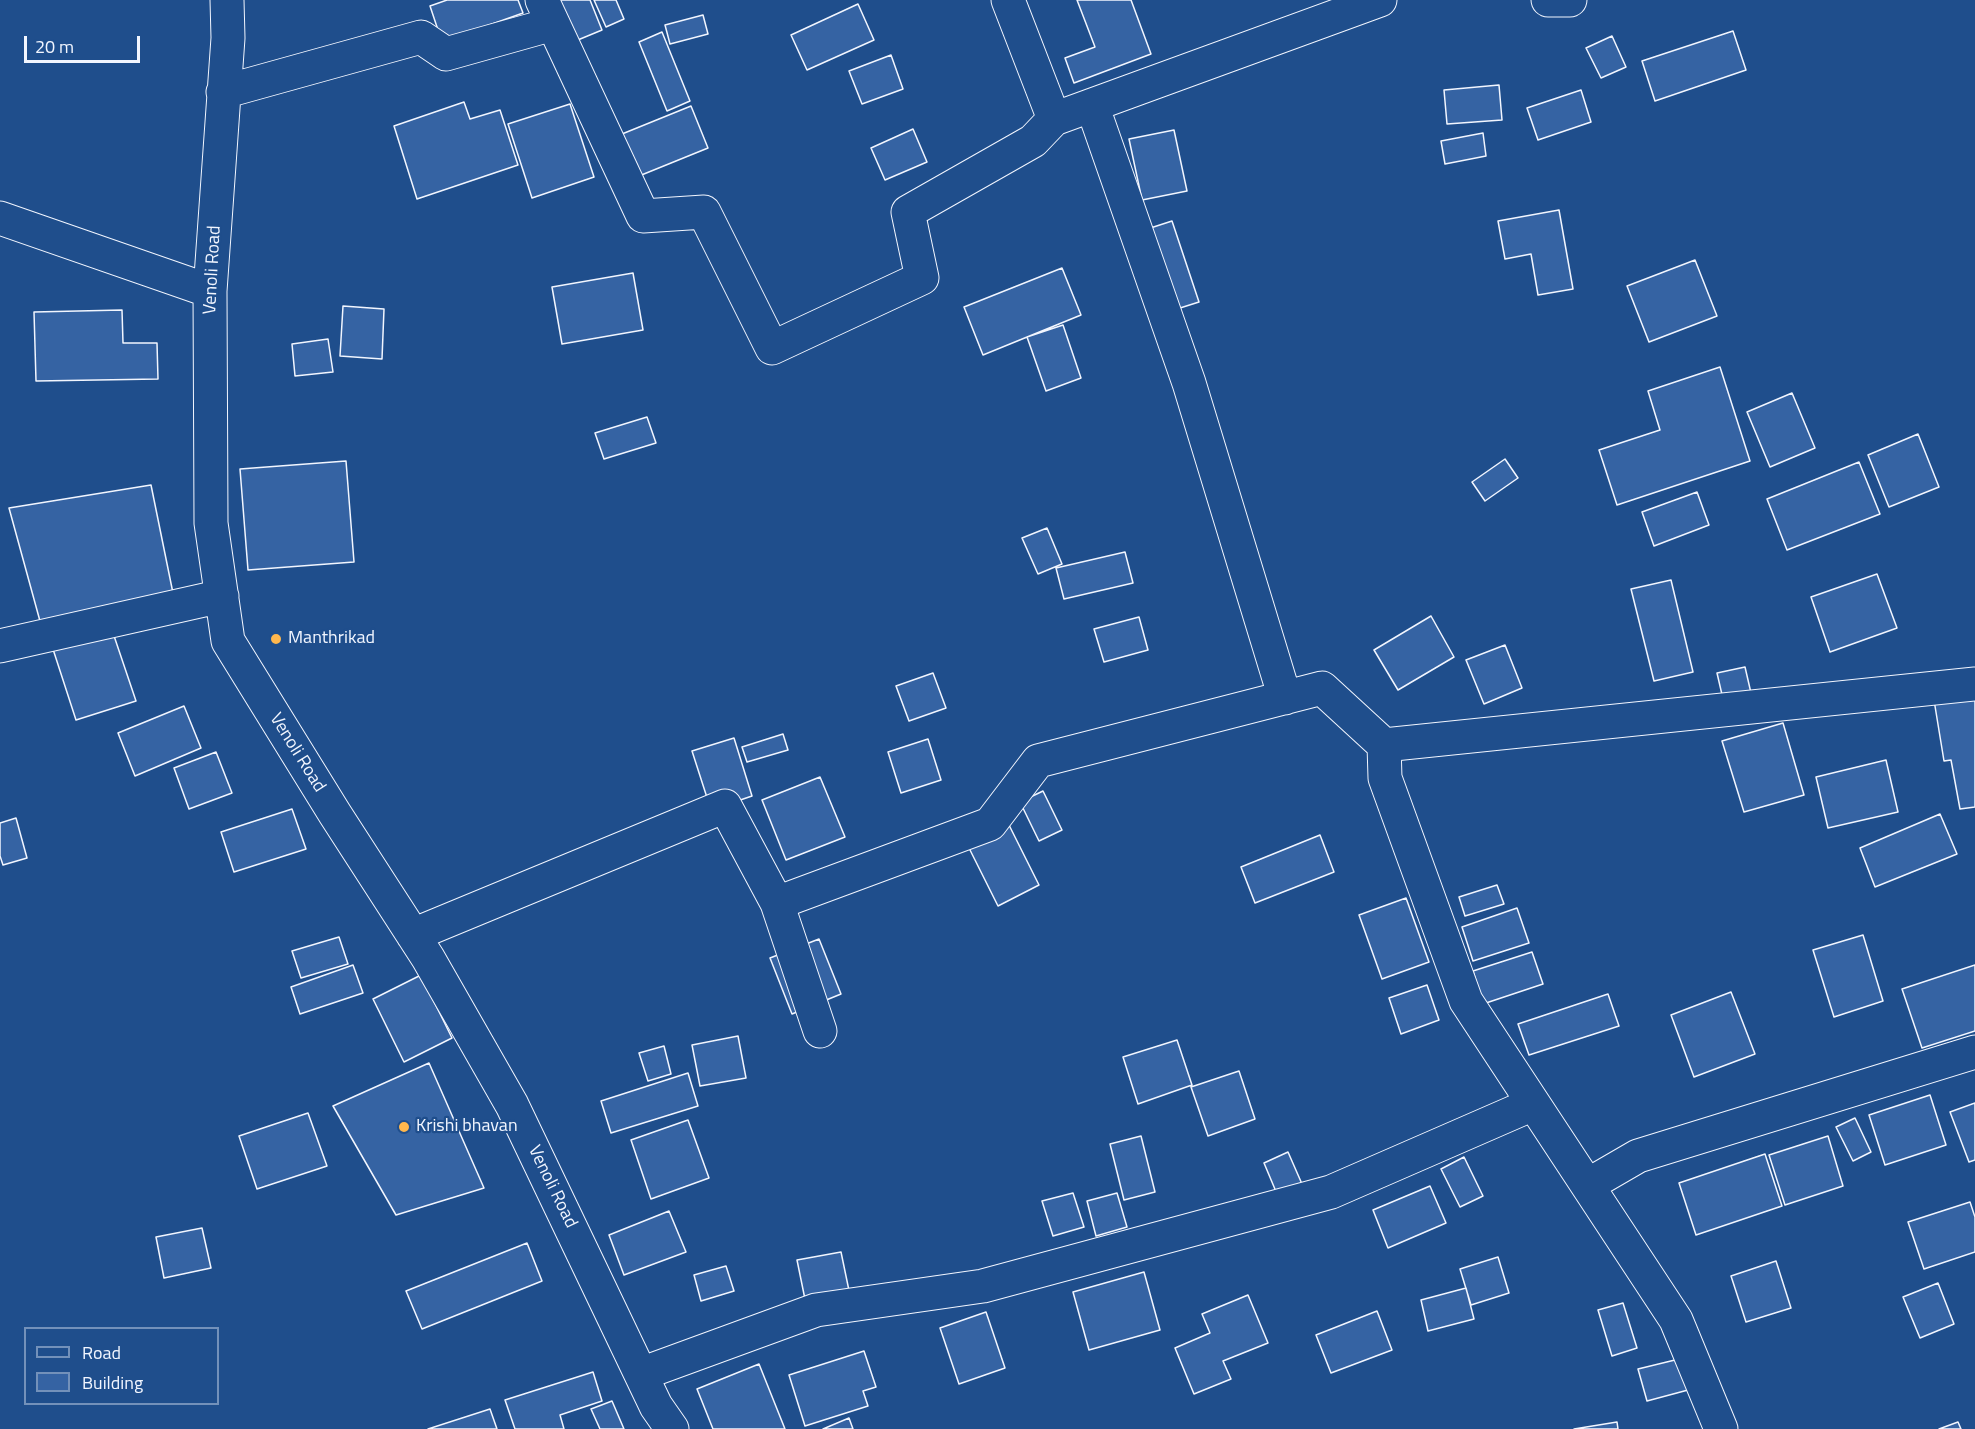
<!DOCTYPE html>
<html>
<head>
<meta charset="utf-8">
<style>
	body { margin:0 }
	#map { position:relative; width:1975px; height:1429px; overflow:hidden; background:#1f4e8c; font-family:"Titillium Web",sans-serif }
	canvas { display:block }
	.legend { position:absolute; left:24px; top:1327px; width:195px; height:78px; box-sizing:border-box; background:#1f4e8c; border:2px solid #7391ba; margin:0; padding:8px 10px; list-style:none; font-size:18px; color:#f2f6ff }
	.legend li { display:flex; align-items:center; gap:12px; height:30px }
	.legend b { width:30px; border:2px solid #7391ba }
	.scale { position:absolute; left:24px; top:36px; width:116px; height:27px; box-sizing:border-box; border:3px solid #f2f6ff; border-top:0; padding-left:8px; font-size:18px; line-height:21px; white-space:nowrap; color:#f2f6ff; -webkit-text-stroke:4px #1f4e8c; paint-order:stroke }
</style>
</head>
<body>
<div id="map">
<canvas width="1975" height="1429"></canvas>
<ul class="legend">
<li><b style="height:8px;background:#1f4e8c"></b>Road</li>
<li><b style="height:16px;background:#3563a3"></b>Building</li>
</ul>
<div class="scale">20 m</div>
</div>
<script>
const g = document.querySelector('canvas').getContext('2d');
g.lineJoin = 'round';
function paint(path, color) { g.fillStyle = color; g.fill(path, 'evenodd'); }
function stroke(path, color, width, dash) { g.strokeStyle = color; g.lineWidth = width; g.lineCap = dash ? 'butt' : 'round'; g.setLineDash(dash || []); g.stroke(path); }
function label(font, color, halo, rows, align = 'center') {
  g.font = font + ' "Titillium Web",sans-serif'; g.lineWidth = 4.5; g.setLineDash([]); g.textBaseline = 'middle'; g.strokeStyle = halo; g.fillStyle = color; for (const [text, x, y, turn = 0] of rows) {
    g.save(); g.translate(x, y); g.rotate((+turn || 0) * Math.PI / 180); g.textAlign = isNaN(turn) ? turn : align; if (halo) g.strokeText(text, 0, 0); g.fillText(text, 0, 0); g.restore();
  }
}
const building = new Path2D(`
	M447 0H518L523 13 442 42 430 6Z
	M555 0H590L602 30 573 42Z
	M594 0H616L624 19 606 27Z
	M1077 0H1131L1151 54 1074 83 1065 58 1095 47Z
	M858 4 874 40 807 70 791 35Z
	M703 15 708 34 670 44 665 25Z
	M1733 31 1746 70 1655 101 1642 61Z
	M662 32 690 101 667 111 639 42Z
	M1612 36 1626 67 1601 78 1586 48Z
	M891 55 903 89 862 104 849 71Z
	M1499 85 1502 120 1447 124 1444 90Z
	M1581 90 1591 122 1538 140 1527 108Z
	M464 102 470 119 500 110 518 165 417 199 394 126Z
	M570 104 594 177 532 198 508 124Z
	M691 106 708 148 639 176 622 134Z
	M913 129 927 162 885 180 871 148Z
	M1174 130 1187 191 1142 200 1129 139Z
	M1483 133 1486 156 1445 164 1441 141Z
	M1559 210 1573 289 1538 295 1531 254 1505 259 1498 221Z
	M1172 221 1199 302 1158 315 1132 234Z
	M1695 260 1717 316 1649 342 1627 286Z
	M1062 268 1081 315 983 355 964 307Z
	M633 273 643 330 562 344 552 287Z
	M343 306 384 309 382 359 340 356Z
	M122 310 123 343H157L158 379 36 381 34 312Z
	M1063 325 1081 378 1046 391 1027 337Z
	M328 339 333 372 295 376 292 344Z
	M1720 367 1750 461 1617 505 1599 450 1660 430 1648 391Z
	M1792 393 1815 448 1770 467 1747 412Z
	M647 417 656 443 604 459 595 433Z
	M1918 434 1939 487 1889 507 1868 455Z
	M1505 459 1518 478 1485 501 1472 482Z
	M346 461 354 562 248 570 240 469Z
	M1859 462 1880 514 1787 550 1767 499Z
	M151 485 175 603 46 643 9 508Z
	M1697 492 1709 525 1654 546 1642 512Z
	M1047 528 1062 564 1038 574 1022 538Z
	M1125 552 1133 583 1064 599 1056 568Z
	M1877 574 1897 628 1830 652 1811 597Z
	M1671 580 1693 672 1654 681 1631 589Z
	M1431 616 1454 657 1398 690 1374 650Z
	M1139 617 1148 650 1104 662 1094 629Z
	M110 624 136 701 76 720 51 643Z
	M1505 645 1522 688 1484 704 1466 660Z
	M1745 667 1751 693 1723 699 1717 673Z
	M933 673 946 708 909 721 896 686Z
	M1975 693V807L1960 809 1951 760 1944 761 1934 700Z
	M184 706 201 748 135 776 118 733Z
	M1783 723 1804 795 1744 812 1722 741Z
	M783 734 788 750 747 762 742 747Z
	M734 738 752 796 711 810 692 751Z
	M928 739 941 780 901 793 888 752Z
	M216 752 232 793 189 809 174 768Z
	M1886 760 1898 812 1828 828 1816 777Z
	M820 777 845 837 786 860 762 800Z
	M1043 791 1062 830 1039 841 1020 802Z
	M292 809 306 849 234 872 221 832Z
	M1001 809 1039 885 998 906 960 830Z
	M1940 814 1957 854 1875 887 1860 848Z
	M16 818 27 858 3 865 0 856V823Z
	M1320 835 1334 872 1255 903 1241 867Z
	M1497 885 1504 904 1465 916 1459 897Z
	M1406 898 1429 962 1382 979 1359 915Z
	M1517 908 1529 943 1473 961 1462 927Z
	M1863 935 1883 1001 1834 1017 1813 950Z
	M339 937 348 964 301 978 292 951Z
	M819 939 841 994 792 1014 770 958Z
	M1532 952 1543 984 1483 1004 1473 971Z
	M353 965 363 993 300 1014 291 987Z
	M1975 965V1031L1922 1048 1902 989Z
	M421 975 452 1038 404 1062 373 999Z
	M1427 985 1439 1020 1401 1034 1389 998Z
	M1731 992 1755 1054 1694 1077 1671 1015Z
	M1608 994 1619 1026 1529 1055 1518 1024Z
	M738 1036 746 1078 700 1086 692 1045Z
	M1177 1040 1192 1085 1138 1104 1123 1057Z
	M664 1046 671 1074 648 1081 639 1053Z
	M429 1063 484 1188 396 1215 333 1106Z
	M1239 1071 1255 1119 1208 1136 1191 1087Z
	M688 1073 698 1106 611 1133 601 1101Z
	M1930 1095 1946 1145 1885 1165 1869 1115Z
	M1975 1103V1160L1969 1162 1950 1112Z
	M308 1113 327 1166 257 1189 239 1136Z
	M1855 1118 1871 1152 1853 1161 1836 1127Z
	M688 1120 709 1178 651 1199 631 1140Z
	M1141 1136 1155 1192 1124 1200 1110 1144Z
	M1828 1136 1843 1186 1785 1205 1769 1155Z
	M1288 1152 1302 1184 1277 1194 1264 1163Z
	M1765 1154 1782 1206 1696 1235 1679 1183Z
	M1464 1157 1483 1196 1460 1207 1441 1169Z
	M1430 1186 1446 1223 1388 1248 1373 1210Z
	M1073 1193 1084 1227 1053 1236 1042 1201Z
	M1117 1193 1127 1227 1096 1236 1087 1201Z
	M1970 1202 1975 1217V1252L1924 1269 1908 1222Z
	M669 1211 686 1252 624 1275 609 1235Z
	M202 1228 211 1268 164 1278 156 1237Z
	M527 1243 542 1281 422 1329 406 1291Z
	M841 1252 852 1305 808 1314 797 1260Z
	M1498 1257 1509 1293 1471 1305 1460 1269Z
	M1776 1261 1791 1308 1746 1322 1731 1276Z
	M726 1266 734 1291 701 1301 694 1275Z
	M1144 1272 1160 1330 1089 1350 1073 1292Z
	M1938 1283 1954 1324 1920 1338 1903 1297Z
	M1466 1288 1474 1319 1428 1331 1421 1300Z
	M1248 1295 1268 1343 1223 1361 1231 1379 1194 1394 1175 1348 1210 1333 1202 1314Z
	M1623 1303 1637 1348 1612 1356 1598 1310Z
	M1377 1311 1392 1350 1331 1373 1316 1335Z
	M986 1312 1005 1368 959 1384 940 1328Z
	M864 1351 876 1387 863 1391 868 1406 805 1426 789 1375Z
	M1679 1359 1688 1390 1647 1401 1638 1369Z
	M759 1364 785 1429H713L697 1389Z
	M593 1372 602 1401 560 1415 564 1429H515L505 1400Z
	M612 1401 624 1429H600L591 1409Z
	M490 1409 497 1429H428Z
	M849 1418 853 1429H823Z
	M1617 1422 1618 1429H1574Z
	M1958 1422 1961 1429H1939Z`);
paint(building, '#3563a3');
stroke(building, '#f2f6ff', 1.5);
const minor = new Path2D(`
	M227 0 228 38 210 291 211 523 228 641 335 814 428 958 512 1105 656 1406 672 1429
	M542 0 643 216 704 212 772 348 922 278 908 212 1033 141 1054 119 1380 0
	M1008 0 1054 119
	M1548 0H1570
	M223 92 421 37 446 54 553 24
	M1092 105 1189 383 1285 698
	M0 218 210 291
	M0 646 222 596
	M413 935 725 806 777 903
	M820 1031 777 903 990 824 1038 761 1322 688 1384 745
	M1588 1185 1638 1156 1975 1052
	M641 1374 816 1310 983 1286 1331 1192 1533 1104
	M1721 1429 1676 1320 1466 1001 1385 778 1384 745 1975 684`);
stroke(minor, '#f2f6ff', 35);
stroke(minor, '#1f4e8c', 33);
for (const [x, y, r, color] of [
	[276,639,6,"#ffb74d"],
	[404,1127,6,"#ffb74d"]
]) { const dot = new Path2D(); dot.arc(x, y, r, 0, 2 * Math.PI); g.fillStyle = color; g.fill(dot); stroke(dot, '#1f4e8c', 2); }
label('18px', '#f2f6ff', '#1f4e8c', [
	["Venoli Road",213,270,-87],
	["Venoli Road",297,753,58],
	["Venoli Road",552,1187,64]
]);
label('18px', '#f2f6ff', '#1f4e8c', [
	["Manthrikad",288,639],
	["Krishi bhavan",416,1127]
], 'left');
</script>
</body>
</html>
